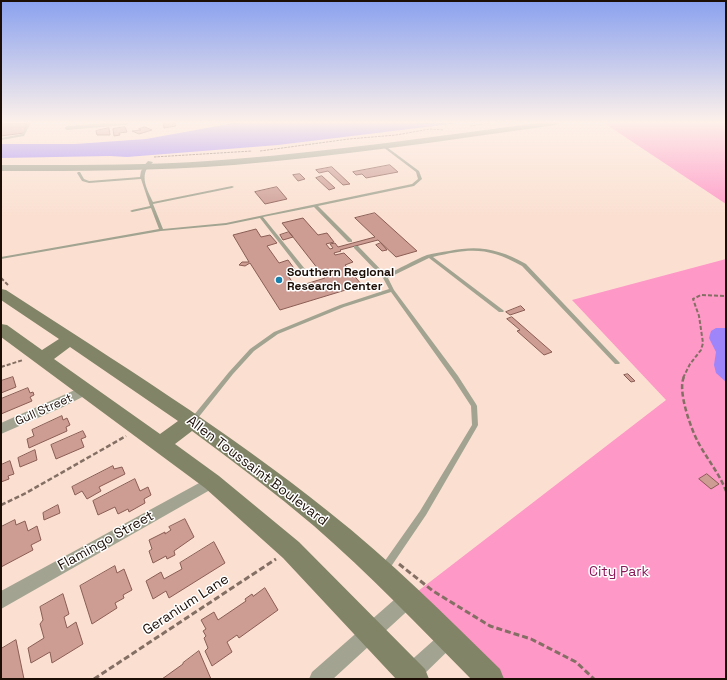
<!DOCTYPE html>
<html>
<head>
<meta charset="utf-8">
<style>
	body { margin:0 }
	#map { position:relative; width:727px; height:680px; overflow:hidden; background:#fbe0d1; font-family:"Space Grotesk",sans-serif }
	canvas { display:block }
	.frame { position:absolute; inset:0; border:2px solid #1c0d05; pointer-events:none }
</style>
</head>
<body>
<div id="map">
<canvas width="727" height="680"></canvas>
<div class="frame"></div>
</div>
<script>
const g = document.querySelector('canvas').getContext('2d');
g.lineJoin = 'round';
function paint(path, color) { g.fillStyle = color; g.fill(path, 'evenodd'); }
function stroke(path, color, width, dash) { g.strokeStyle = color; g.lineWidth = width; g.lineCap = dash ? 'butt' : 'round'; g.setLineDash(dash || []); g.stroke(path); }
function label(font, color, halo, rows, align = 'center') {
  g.font = font + ' "Space Grotesk",sans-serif'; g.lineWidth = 3; g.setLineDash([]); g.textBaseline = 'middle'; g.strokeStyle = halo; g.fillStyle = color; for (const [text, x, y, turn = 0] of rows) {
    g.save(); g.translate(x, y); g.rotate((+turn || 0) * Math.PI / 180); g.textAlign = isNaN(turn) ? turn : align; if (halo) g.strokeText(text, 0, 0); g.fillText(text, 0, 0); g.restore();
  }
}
paint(new Path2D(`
	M604 123H726V204Z
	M726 259V679H490L409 598 666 400 572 300Z`), '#fe98c7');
paint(new Path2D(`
	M234 123H459L278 145 127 157 110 156 1 158V144H75L146 139Z
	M716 328H726V382L716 373 714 365 716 352 709 338 711 331Z`), '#9e85fa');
const building = new Path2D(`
	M5 123H27L24 133 1 136V125Z
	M175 123 176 126 164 128 163 124Z
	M125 127 127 132 119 133 120 135 114 136 113 129Z
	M145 127 152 130 139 134 132 131 141 130 139 129Z
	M109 128 110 135H97L96 131Z
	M390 165 398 172 366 178 362 174 356 175 353 172Z
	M332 167 350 184 343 185 328 171 319 173 316 170Z
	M300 174 305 179 298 181 293 175Z
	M322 176 335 188 329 190 316 178Z
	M277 187 287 199 265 204 255 192Z
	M375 213 417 251 396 257 378 240 340 250 341 251 334 253 335 255 344 253 353 262 345 265 362 285 280 310 250 263 245 266 239 265 242 262H249L233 235 256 229 261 237 270 235 277 243 267 246 279 263 288 260 296 271 286 273 296 287 325 278 282 223 303 218 318 235 327 233 334 242 326 244 330 249 333 248 330 244 335 243 338 247 375 237 355 218Z
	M289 232 293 237 283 240 280 235Z
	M381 243 387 250 382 251 376 245Z
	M521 306 525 310 510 315 506 312Z
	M512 317 552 352 544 355 517 331 520 330 507 319Z
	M628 374 635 381 631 382 624 375Z
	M13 377 16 387 1 393V381Z
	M28 388 30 393 33 392 34 395 30 397 32 401 1 414V399Z
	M62 416 63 420 67 418 70 425 66 427 67 431 29 448 27 439 34 436 32 430Z
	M83 431 86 437 81 439 84 447 56 459 51 445Z
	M35 450 37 460 20 467 18 458Z
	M10 461 14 474 8 476 9 479 1 482V465Z
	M113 466 114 469 122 467 125 474 99 487 101 491 87 499 82 491 75 495 72 487Z
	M707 474 719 484 711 489 699 479Z
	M135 479 140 491 148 487 151 495 144 499 145 503 129 512 128 509 118 514 115 507 98 515 93 501Z
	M58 505 60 513 44 520 43 513Z
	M185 519 194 537 174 551 175 555 167 559 166 556 153 563 149 551 152 549 149 540 165 532V534L171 530 169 527Z
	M15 520 16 525 25 521 28 531 37 526 41 540 31 545 33 550 1 567V527Z
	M214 542 225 563 169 598 166 591 153 599 146 581 161 572 164 579 182 569 180 563Z
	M115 566 117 573 124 569 132 590 123 595 124 598 115 603 117 608 92 624 80 586Z
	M265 588 278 610 239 638 237 635 227 642 232 652 212 666 205 651 208 648 204 638 206 636 203 631 206 629 201 620 214 612 218 620 246 601 245 599 252 594 253 596Z
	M63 594 69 614 64 617 67 628 76 622 83 644 52 663 50 652 31 663 28 648 44 638 40 624 43 620 40 607Z
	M16 640 24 679H1V649Z
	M199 651 211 679H162L183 664V663Z`);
paint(building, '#cd9c93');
stroke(building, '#8a5d54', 1);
stroke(new Path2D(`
	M470 126 491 123
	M260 151 349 139 396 135 430 129 444 130
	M154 157 252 151`), '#846f64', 1, [2.5, 1]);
stroke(new Path2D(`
	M1 278 8 285
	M1 367 23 360
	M683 378 690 364 701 350 703 343 699 316 693 299 701 295 726 296`), '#846f64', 2, [4, 2]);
stroke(new Path2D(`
	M684 377C677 390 691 429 698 442 707 459 719 473 726 491
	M1 505 26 493 126 436`), '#846f64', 2.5, [5, 2.5]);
stroke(new Path2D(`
	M399 564 433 591 490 626 531 639 576 662 594 679
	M94 679 276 559`), '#846f64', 3, [6, 3]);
paint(new Path2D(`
	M28 123H31L24 136 1 140V138L22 134Z
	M384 145 419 171 422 179 414 186 318 206 352 240V242H348L314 207 263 217 309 274V276H305L260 218 226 225 161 231 1 259V257L159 229 151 208 132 212 130 211 132 210 150 206 141 179 89 183 82 181 77 173 78 172H80L84 179 89 181 140 177 141 171 145 166H147L148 167C140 178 148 191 153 202L232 186 234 187 232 188 153 204 163 229 226 223 412 184 418 179 416 172 383 147 382 146Z
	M354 246H358L386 275C399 269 414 260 427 255 434 253 442 252 449 251 479 245 499 249 526 264L620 363 619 364H615L522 266C488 247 470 248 433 257L503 310 504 311 503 312H499L429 258 388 278 394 290 458 376 476 404 477 406 478 425 477 427 426 515 388 571 385 572 382 571 381 568 382 565 420 511 472 425 471 406 454 380 391 292 344 307 278 334 254 351 233 374 194 423 192 424 190 423 189 421 229 372 250 349 274 332 340 305 389 289 383 278 354 248Z`), '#a2a491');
paint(new Path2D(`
	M104 123H129L126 125 67 130 64 128 67 126Z
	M148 161 153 162 148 168H144L143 167Z
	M86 385 90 387 92 390 90 393 63 407 1 434V423Z
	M212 476 217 478 219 482 217 486 1 609V591Z
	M409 589 415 592 418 598 415 604 333 679H309L312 672 403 592Z
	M450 628 456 631 459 637 456 643 419 679H395L398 672 444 631Z`), '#a2a491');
paint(new Path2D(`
	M538 123H560L556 125C449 140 342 156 234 165 157 171 79 171 1 171V165C79 165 157 166 234 159 336 151 437 136 538 123Z`), '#a2a491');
paint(new Path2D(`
	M1 289 6 290C115 361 227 430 329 512 390 560 445 615 500 669L504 679H471C420 627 369 574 314 526 275 493 234 462 192 431L175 444 219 476 299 542 425 669 429 679H396L283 558 205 488 1 337V324L7 325 42 350 59 339 1 300ZM70 347 178 421 160 434 54 359Z`), '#818467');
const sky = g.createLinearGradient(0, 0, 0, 218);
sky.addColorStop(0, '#8aa1ef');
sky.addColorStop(0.56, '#fdf1ea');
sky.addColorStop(1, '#fdf1ea00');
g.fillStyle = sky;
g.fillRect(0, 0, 727, 218);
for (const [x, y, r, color] of [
	[279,280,4,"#1880aa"]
]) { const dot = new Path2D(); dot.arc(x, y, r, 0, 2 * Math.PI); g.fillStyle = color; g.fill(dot); stroke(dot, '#fff', 1.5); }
label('bold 12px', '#1c0d05', '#fff', [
	["Southern Regional",287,273],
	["Research Center",287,287]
], 'left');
label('12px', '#1c0d05', '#fff', [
	["Gull Street",44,410,-24]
]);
label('14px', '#1c0d05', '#fff', [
	["Allen Toussaint Boulevard",257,471,37],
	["Flamingo Street",106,541,-29],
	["Geranium Lane",186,605,-33]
]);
label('14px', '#891859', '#fff', [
	["City Park",619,572]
]);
</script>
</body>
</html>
